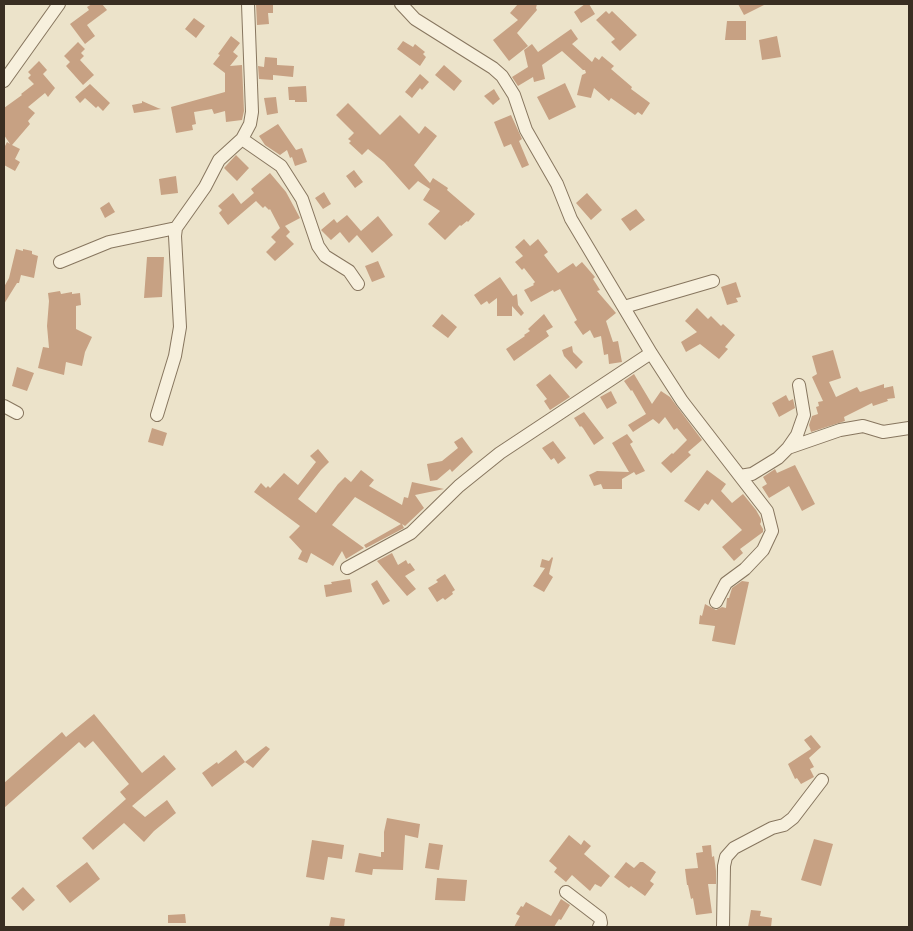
<!DOCTYPE html>
<html>
<head>
<meta charset="utf-8">
<style>
	body { margin:0 }
	#map { position:relative; width:913px; height:931px; overflow:hidden; background:#ece3ca; font-family:"Libre Baskerville",serif }
	canvas { display:block }
	.frame { position:absolute; inset:0; border:5px solid #392e22; pointer-events:none }
</style>
</head>
<body>
<div id="map">
<canvas width="913" height="931"></canvas>
<div class="frame"></div>
</div>
<script>
const g = document.querySelector('canvas').getContext('2d');
g.lineJoin = 'round';
function paint(path, color) { g.fillStyle = color; g.fill(path, 'evenodd'); }
function stroke(path, color, width, dash) { g.strokeStyle = color; g.lineWidth = width; g.lineCap = dash ? 'butt' : 'round'; g.setLineDash(dash || []); g.stroke(path); }
paint(new Path2D(`
	M92 4H102L107 10 87 25 95 36 85 44 70 24 89 10 87 7Z
	M256 4H273V13H268L269 24 257 25Z
	M518 4H537L536 8 537 10 517 33 528 46 509 61 493 40 518 20 510 13Z
	M585 4H589L595 14 581 23 574 12Z
	M738 4H766L744 15Z
	M606 11 609 14 612 11 637 35 620 51 611 42 615 39 596 20Z
	M194 18 205 26 196 38 185 29Z
	M727 21H746V40H725Z
	M571 29 578 39 572 44 592 62 595 57 599 60 602 56 614 66 611 69 632 87 631 89 650 103 642 115 638 112 635 115 611 98 609 101 594 88 591 98 577 95 582 75 586 73 585 70H583L562 51 542 65 545 79 534 82 533 77 518 86 512 77 528 67 524 50 532 44 538 52Z
	M231 36 240 43 233 52 238 56 230 66 242 65 244 111 242 120 226 122 225 111 214 114 212 109 194 112 196 124 192 125 193 130 176 133 171 107 225 92V73L213 64 220 55 218 54Z
	M777 36 781 57 762 60 759 40Z
	M403 41 413 47 415 44 425 52 423 54 426 57 420 66 397 49Z
	M78 42 85 49 81 53 84 56 80 60 94 75 83 85 66 66 70 62 64 56Z
	M265 57 277 58V65L294 66 293 77 273 75V80L259 79 258 66 264 67Z
	M39 61 47 70 43 74 55 88 48 97 45 93 28 107 35 113 28 121 30 124 12 145 20 149 15 159 20 162 15 171 4 165V148L7 142 10 144 4 135V108L22 95 21 94 34 84 28 78 31 75 28 72Z
	M444 65 462 81 454 91 435 75Z
	M420 74 429 82 422 90 420 88 412 98 405 92Z
	M565 83 576 107 549 120 537 97Z
	M90 84 110 103 103 111 98 106 96 108 85 98 80 103 75 97Z
	M306 86 307 102H295V100H289L288 87Z
	M494 89 500 99 493 105 484 96Z
	M276 97 278 113 267 115 264 98Z
	M142 101 158 108 161 109 134 113 132 105 142 103Z
	M348 103 380 135 400 115 419 134 425 126 437 136 414 165 430 183 433 178 448 188 447 190 475 214 468 222 467 221 461 226 460 225 445 240 428 224 440 211 423 200 430 189 418 181 409 190 384 162 368 149 362 155 349 143 351 141 348 139 354 133 336 115Z
	M511 115 522 139 519 141 529 165 522 168 511 144 504 147 494 122Z
	M278 124 296 150 302 148 307 162 295 166 292 157 290 158 287 150 280 155 265 145 259 136Z
	M236 155 249 168 237 181 224 168Z
	M354 170 363 182 355 188 346 176Z
	M270 173 286 192 300 218 285 226 290 232 286 236 294 244 275 261 266 252 276 242 271 237 280 228 270 209 269 210 265 206 263 208 256 201 228 225 219 213 222 210 218 206 233 193 241 204 254 193 251 189Z
	M176 176 178 193 161 195 159 179Z
	M324 192 331 204 323 209 315 198Z
	M587 193 602 210 591 220 576 203Z
	M109 202 115 212 105 218 100 208Z
	M636 209 645 220 630 231 621 219Z
	M347 215 361 231 378 216 393 235 372 253 357 235 349 243 340 232 331 240 321 230 334 219 337 223Z
	M524 239 530 246 538 239 548 252 544 255 558 273 573 263 576 267 582 262 595 277 593 279 600 290 597 291 616 313 606 321 613 342 618 341 622 362 609 364 608 354 604 355 601 336 594 338 590 330 583 335 574 322 577 320 560 289 554 292 553 290 531 302 524 290 534 285 533 284 535 282 524 268 522 270 515 262 523 256 515 247Z
	M16 249 23 251V249L32 251V254L38 256 34 278 21 275 19 283H17L4 304V287L9 278Z
	M147 257H164L162 297 144 298Z
	M378 261 385 277 372 282 365 266Z
	M500 277 513 296 517 294 518 305 524 313 521 316 512 306V316H497V298L489 304 487 301 481 305 474 295Z
	M736 282 741 297 736 298 738 302 727 305 721 287Z
	M60 291 61 294 72 292V294L80 293 81 305 76 306V329L92 337 85 352 82 366 66 362 64 375 38 368 43 347 49 348 47 326 49 301 48 293Z
	M697 308 708 319 711 316 721 326 723 324 735 335 725 347 728 349 719 359 700 344 686 352 681 342 697 332 685 321Z
	M442 314 457 327 448 338 432 326Z
	M544 314 553 327 546 331 549 336 514 361 506 349 525 336 524 335 530 331 528 329Z
	M572 346 573 352 583 362 576 369 564 356 562 350Z
	M833 350 841 378 829 382 836 397 857 387 860 392 884 384V388L893 386 895 398 887 399 888 401 873 406 872 403 844 417 845 421 811 432 809 425 812 416 818 414 816 407 819 406 818 402 823 401 812 377 817 374 812 356Z
	M17 367 34 373 27 391 12 386Z
	M550 374 570 397 550 410 544 401 547 399 536 385Z
	M634 374 652 404 661 391 670 397 702 440 688 452 691 455 671 473 661 463 672 453 673 454 687 440 677 428 674 430 665 417 659 424 653 419 633 432 628 425 646 414 632 390 631 391 624 381Z
	M611 391 617 403 607 409 600 397Z
	M786 395 789 401 793 399 795 408 779 417 772 403Z
	M584 412 604 438 594 445 583 428 581 426 580 427 574 418Z
	M152 428 167 433 163 446 148 442Z
	M627 434 633 442 630 444 645 471 636 475 634 472 622 479V489H603L601 484 594 486 589 475 597 471 629 472 612 443Z
	M462 437 473 452 452 472 450 469 437 480 430 481 427 464 442 461 458 448 454 442Z
	M553 441 566 458 558 464 554 458 551 460 542 448Z
	M318 449 329 462 321 470 298 499 316 513 338 484 345 477 351 482 361 470 374 480 369 486 402 505 404 497 408 498 412 482 444 489 415 495 424 508 405 526 402 524 404 528 366 548 364 545 401 524 355 497 332 525 364 548 346 559 342 551 333 566 311 553 307 563 298 559 302 551 289 537 300 526 254 492 261 483 266 488 268 486 270 488 284 473 298 485 316 462 310 456Z
	M795 465 815 504 802 511 789 486 769 498 762 487 767 484 763 477 775 469 777 473Z
	M707 470 726 484 721 491 732 503 743 494 756 510 761 519V522L760 524 763 529V532L740 549 743 553 734 561 722 547 742 530 712 499 708 505 705 503 699 511 684 501Z
	M392 553 398 565 406 560 408 564 410 563 415 570 405 576 416 589 407 596 377 561Z
	M552 557 553 558 549 574 553 577 544 592 533 586 545 568 540 567 542 559 549 561Z
	M445 574 455 590 452 592 453 594 445 600 443 598 437 602 428 588 438 582 436 580Z
	M350 579 352 592 326 597 324 585 332 584 331 582Z
	M377 580 390 601 383 605 371 584Z
	M742 581 749 582 735 645 712 641 715 626 699 624 700 615 702 616 705 604 716 610 722 607 726 608 727 598H729L732 588Z
	M94 714 142 773 164 755 176 769 132 806 145 817 167 800 176 813 154 831 144 842 124 823 93 850 82 838 126 799 120 792 129 784 93 741 85 748 79 742 4 808V783L62 732 66 737Z
	M811 735 821 747 809 758 814 767 810 769 814 777 801 784 797 778 795 779 788 764 811 749 804 740Z
	M266 746 270 749 253 768 245 762 212 787 202 773 217 762 218 764 236 750 245 762Z
	M387 818 420 824 418 838 405 835 403 870 373 869 372 875 355 872 359 853 381 857V852H384V832Z
	M569 835 581 845 584 840 591 846 584 854 610 876 601 887 595 884 590 891 572 875 566 882 554 872 557 868 549 861Z
	M814 839 833 844 821 886 801 880Z
	M312 840 344 845 342 859 328 857 324 880 306 877Z
	M429 843 443 845 439 870 425 868Z
	M711 845 712 857 714 856 716 871V884H708L712 913 696 915 693 898 691 899 688 885H687L685 869 698 868 696 853 703 852 702 846Z
	M87 862 100 879 70 903 56 886Z
	M626 862 634 868 640 862H643L656 872 650 881 654 884 645 896 631 886 629 888 614 877Z
	M437 878 467 880 465 901 435 900Z
	M23 887 35 900 23 911 11 898Z
	M561 899 570 905 561 920 559 919 554 927H514L520 916 516 914 521 906 523 907 526 902 551 916Z
	M751 910 761 911 760 916 772 918 771 927H748Z
	M185 914 186 923H168V915Z
	M331 917 345 919 344 927H329Z`), '#c7a183');
const minor = new Path2D(`
	M401 4 415 19 493 68 502 76 514 95 526 130 557 184 571 219 651 353 682 401 767 511 772 531 763 550 745 569 726 583 716 602
	M4 81 59 4
	M242 139 281 166 302 199 318 246 325 256 349 271 358 284
	M60 262 109 242 176 228
	M624 307 713 281
	M4 406 17 413
	M157 415 175 356 180 327 175 236 176 228 205 187 219 160 242 139 250 124 252 112 248 4
	M788 448 840 430 863 426 883 432 909 428
	M740 476 752 474 778 458 788 448 797 435 804 415 799 385
	M347 568 411 533 459 486 500 453 651 353
	M566 892 600 918 601 923 599 927
	M723 927 724 866 726 857 734 848 772 828 784 825 793 818 822 780`);
stroke(minor, '#87765f', 14);
stroke(minor, '#f7f0dd', 12);
</script>
</body>
</html>
